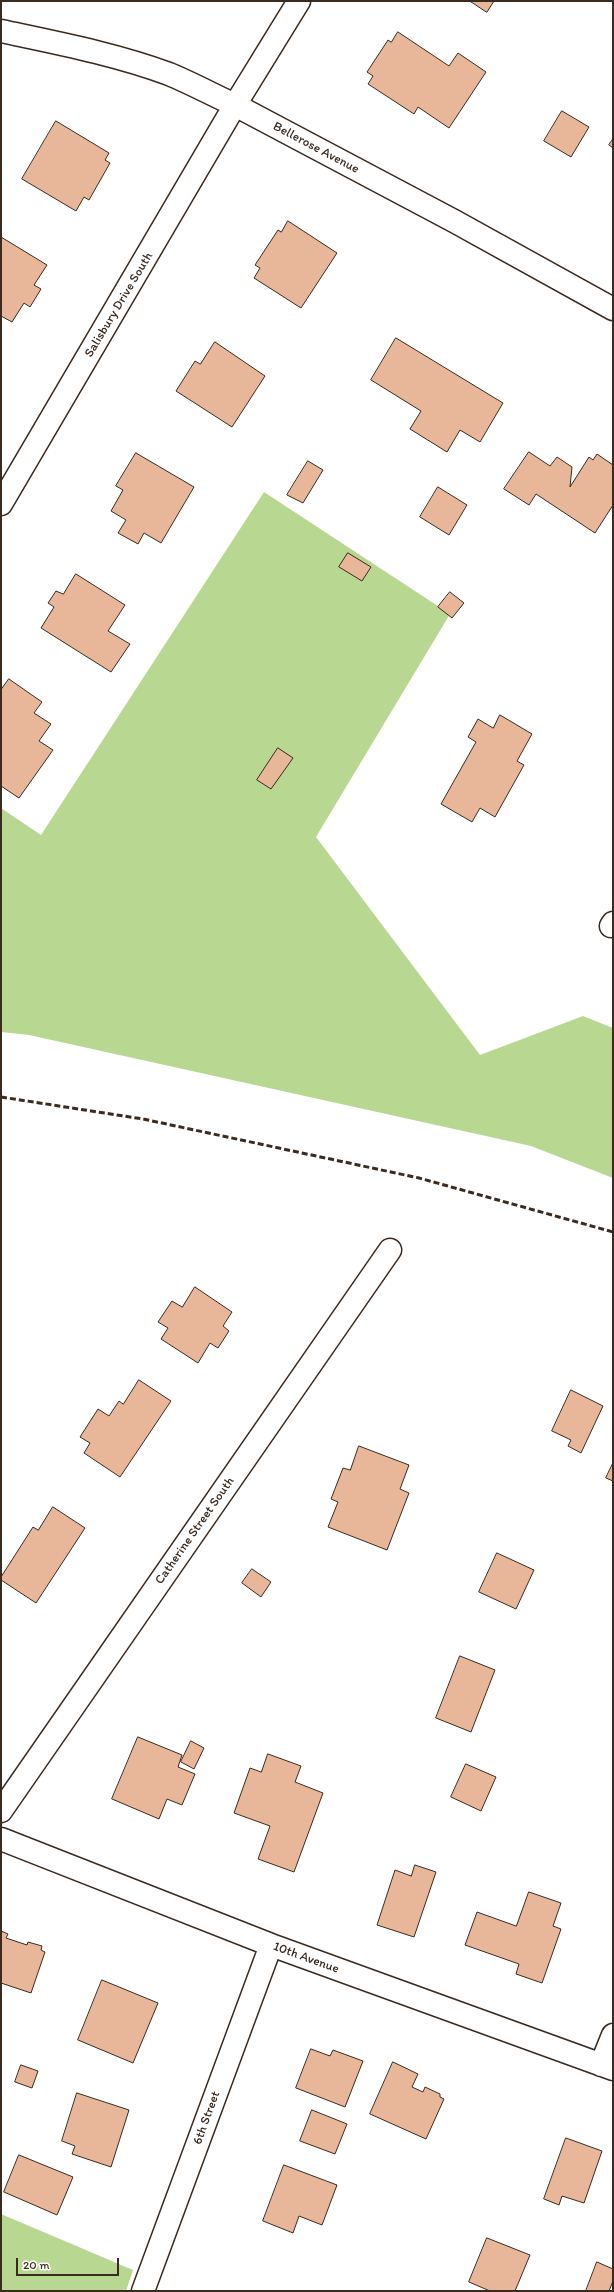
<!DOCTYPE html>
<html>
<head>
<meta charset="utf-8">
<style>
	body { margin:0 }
	#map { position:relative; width:614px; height:2292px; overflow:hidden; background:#fff; font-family:Itim,sans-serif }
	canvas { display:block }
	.frame { position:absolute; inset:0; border:2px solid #3b2a1e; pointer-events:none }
	.scale { position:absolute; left:16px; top:2258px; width:103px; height:18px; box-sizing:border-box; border:2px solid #3b2a1e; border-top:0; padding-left:5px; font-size:12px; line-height:14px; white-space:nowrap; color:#3b2a1e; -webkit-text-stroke:3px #fff; paint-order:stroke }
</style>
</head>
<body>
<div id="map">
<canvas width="614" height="2292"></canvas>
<div class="frame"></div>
<div class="scale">20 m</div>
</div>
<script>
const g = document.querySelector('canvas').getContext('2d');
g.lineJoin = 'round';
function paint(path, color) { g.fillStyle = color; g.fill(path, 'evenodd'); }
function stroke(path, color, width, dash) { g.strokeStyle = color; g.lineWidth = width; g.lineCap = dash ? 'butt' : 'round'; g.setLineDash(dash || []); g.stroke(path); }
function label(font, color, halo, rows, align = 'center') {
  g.font = font + ' Itim,sans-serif'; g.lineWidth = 3; g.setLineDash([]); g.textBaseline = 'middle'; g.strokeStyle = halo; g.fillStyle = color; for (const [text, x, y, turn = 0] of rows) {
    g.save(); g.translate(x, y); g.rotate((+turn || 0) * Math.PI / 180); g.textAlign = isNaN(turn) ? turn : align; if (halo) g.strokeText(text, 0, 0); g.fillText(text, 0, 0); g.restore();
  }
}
paint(new Path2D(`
	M264 492 450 614 316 837 480 1055 583 1016 613 1028V1178L531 1146 29 1035 1 1032V808L41 835Z
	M1 2214 133 2270 126 2291H1Z`), '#b8d790');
const building = new Path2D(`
	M470 1H494L487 12Z
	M398 32 449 66 458 53 486 72 449 128 418 107 414 114 368 84 373 76 367 72 388 40 391 42Z
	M562 111 589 127 571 157 544 141Z
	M56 121 109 153 105 160 110 163 89 200 84 197 76 211 22 179Z
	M613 139V148L609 145Z
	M288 221 337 253 301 308 254 278 260 268 255 265 278 230 281 232Z
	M1 237 47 265 34 285 41 289 30 307 24 303 12 322 1 316Z
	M396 338 503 403 480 442 460 430 447 452 410 429 421 411 371 380Z
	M215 342 265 376 232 427 176 391 195 361 200 364Z
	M529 452 550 466 557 457 572 467 570 487 589 457 593 460 597 454 613 465V505L595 533 536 494 529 505 504 489Z
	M136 453 194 487 161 543 144 533 138 544 118 533 126 520 111 511 123 490 116 486Z
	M308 461 323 470 303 503 287 495Z
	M438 487 467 505 449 535 420 517Z
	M348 553 371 567 362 581 339 567Z
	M76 574 125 605 108 631 130 644 111 672 41 628 54 607 48 603 56 591 63 594Z
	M450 592 464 603 452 618 438 607Z
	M9 679 42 702 34 713 51 724 39 741 53 750 19 798 1 786V690Z
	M500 715 532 734 517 761 524 765 495 817 480 808 472 822 441 804 476 742 468 737 478 719 493 728Z
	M278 748 293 758 271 789 257 780Z
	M195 1287 232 1312 223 1326 229 1331 218 1348 210 1343 198 1363 161 1339 168 1328 158 1322 172 1301 182 1307Z
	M139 1380 171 1401 120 1477 84 1453 90 1443 80 1437 98 1409 109 1416 119 1401 123 1404Z
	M571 1390 603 1406 581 1453 568 1446 571 1440 552 1431Z
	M359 1446 409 1465 400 1489 409 1493 387 1550 328 1527 338 1502 331 1499 343 1468 350 1470Z
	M613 1463V1481L606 1478Z
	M53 1507 85 1528 36 1603 1 1580V1577L33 1527 38 1530Z
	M497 1553 534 1570 516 1609 479 1592Z
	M252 1569 271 1582 261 1597 242 1583Z
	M460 1656 495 1670 471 1732 436 1718Z
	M138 1737 182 1755 178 1767 195 1774 182 1805 167 1799 159 1819 112 1799Z
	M191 1741 204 1748 194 1769 181 1762Z
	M268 1754 301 1766 295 1782 323 1793 294 1872 258 1859 270 1826 234 1813 250 1768 261 1772Z
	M466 1764 496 1777 481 1811 451 1797Z
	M415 1865 436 1872 414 1937 377 1925 395 1870 411 1876Z
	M529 1892 561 1903 553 1926 561 1929 542 1983 516 1974 519 1964 465 1945 477 1912 516 1926Z
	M1 1931 8 1934 6 1938 27 1945 28 1942 42 1946 41 1950 45 1952 31 1993 1 1983Z
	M102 1980 158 2003 133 2063 78 2040Z
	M311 2049 330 2056 333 2050 363 2061 345 2107 296 2088Z
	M393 2062 418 2074 412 2087 423 2092 425 2087 440 2094V2097L444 2099 426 2139 370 2114Z
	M21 2065 38 2071 32 2088 15 2082Z
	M77 2093 129 2110 111 2167 72 2154 75 2146 62 2141Z
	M312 2110 347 2124 335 2154 300 2141Z
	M566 2138 602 2151 584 2203 562 2196 559 2205 544 2199Z
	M19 2155 73 2177 57 2215 4 2192Z
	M284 2165 337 2185 322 2225 299 2216 293 2233 263 2221Z
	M487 2238 530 2255 515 2291H490L469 2282Z
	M597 2262 613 2269V2281L609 2291H586Z`);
paint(building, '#e8b799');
stroke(building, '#3b2a1e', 1);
const minor = new Path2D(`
	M1 31C57 43 115 54 169 74 191 83 213 95 235 105L454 221 613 309
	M1 504 235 105 299 1
	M611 926 613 923
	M1 1811 390 1250
	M1 1839 271 1945 613 2069
	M601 2065 613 2035
	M143 2291 271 1945`);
stroke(minor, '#3b2a1e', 25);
stroke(minor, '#fff', 22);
stroke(new Path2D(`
	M1 1097 143 1119 419 1178 613 1232`), '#3b2a1e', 3, [6, 3]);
label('13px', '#3b2a1e', '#fff', [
	["Bellerose Avenue",316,148,28],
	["Salisbury Drive South",119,305,-59],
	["Catherine Street South",195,1531,-55],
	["10th Avenue",306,1958,20],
	["6th Street",207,2118,-70]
]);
</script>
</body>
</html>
